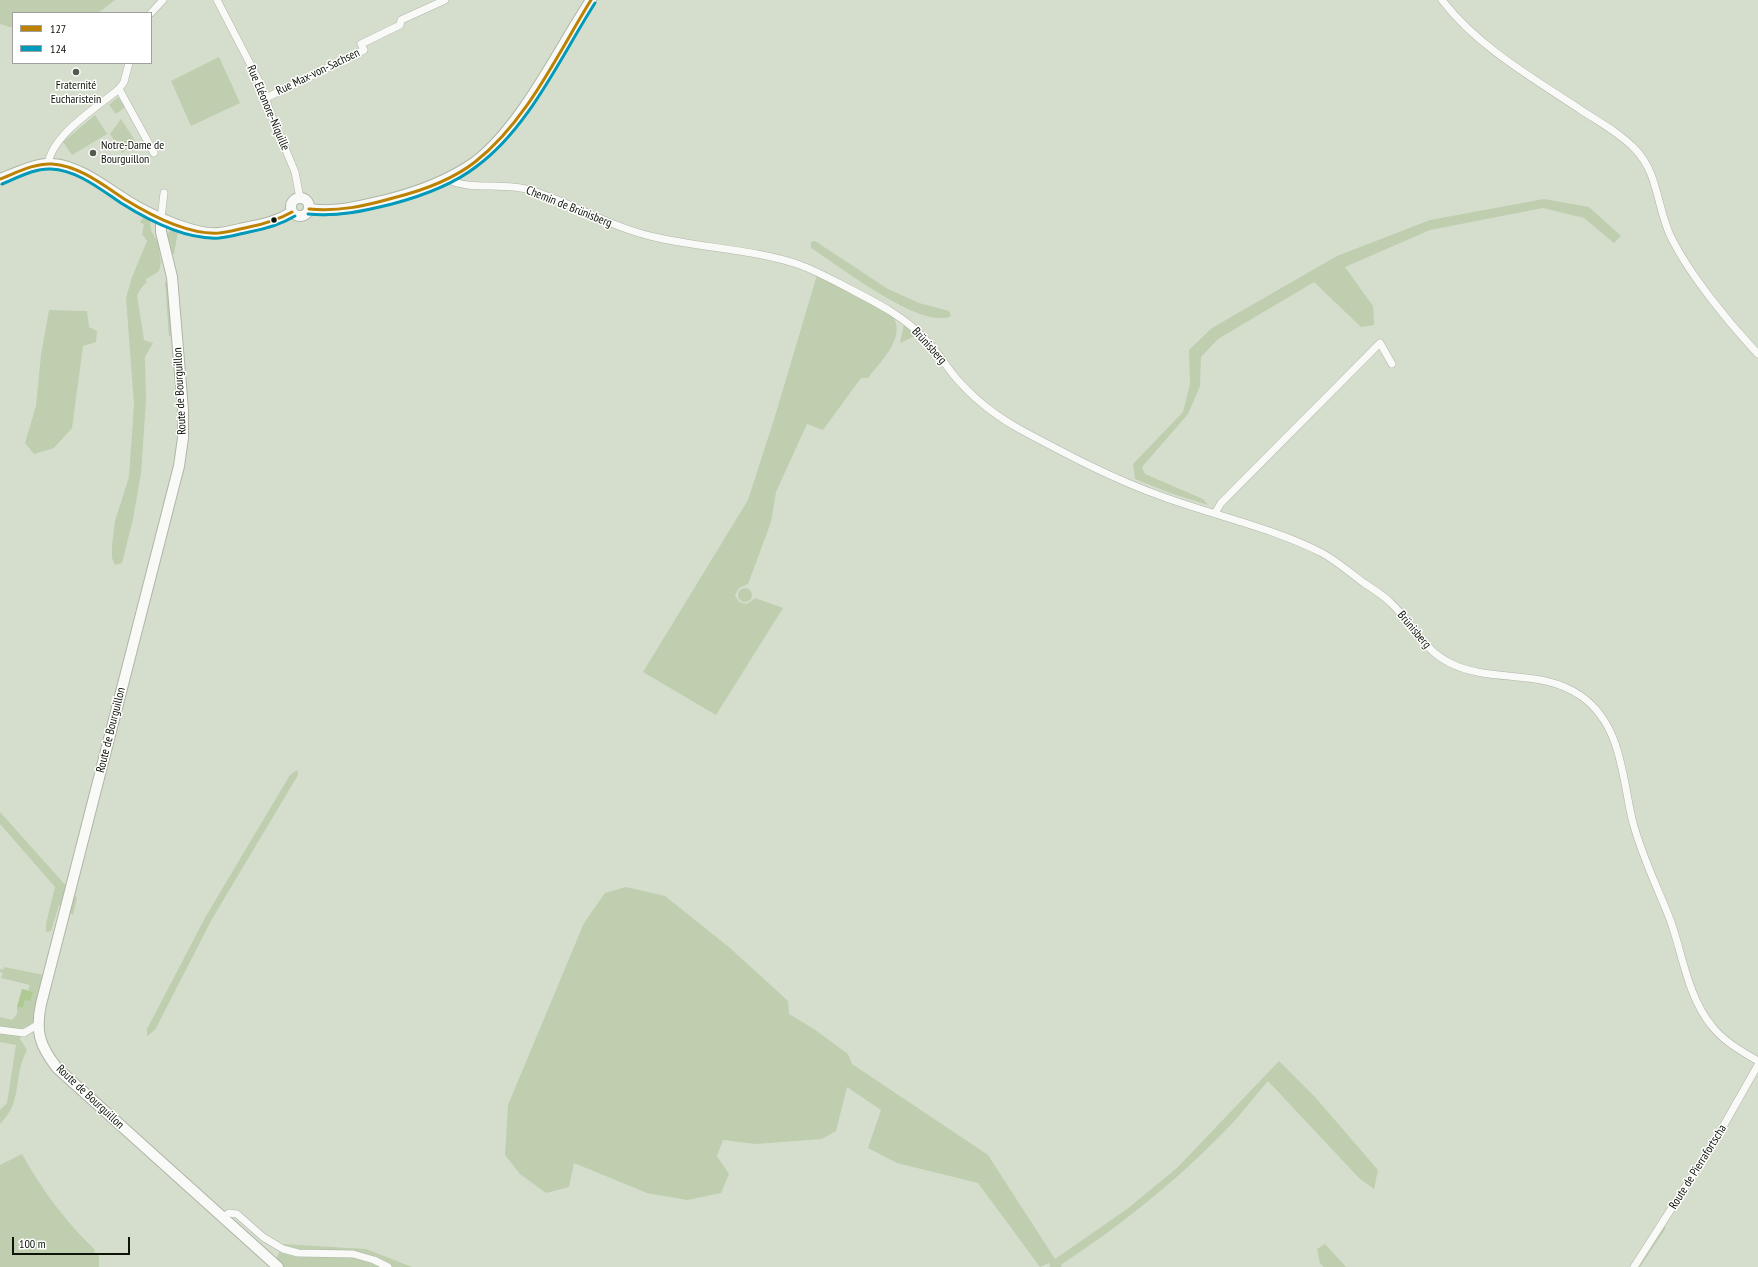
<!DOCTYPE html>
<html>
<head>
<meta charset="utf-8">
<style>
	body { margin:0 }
	#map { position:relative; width:1758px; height:1267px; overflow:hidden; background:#d5decd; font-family:"PT Sans Narrow",sans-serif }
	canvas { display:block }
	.legend { position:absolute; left:12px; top:12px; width:140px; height:52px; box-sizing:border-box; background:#fff; border:1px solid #9fa19d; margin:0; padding:5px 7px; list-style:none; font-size:12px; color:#0e1409 }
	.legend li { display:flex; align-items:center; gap:8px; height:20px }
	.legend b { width:20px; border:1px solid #9fa19d }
	.scale { position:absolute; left:12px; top:1237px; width:118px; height:18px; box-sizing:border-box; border:2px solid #0e1409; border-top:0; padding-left:5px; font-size:12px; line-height:14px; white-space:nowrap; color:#0e1409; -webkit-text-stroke:3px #fff; paint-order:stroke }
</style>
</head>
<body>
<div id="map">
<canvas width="1758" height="1267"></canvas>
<ul class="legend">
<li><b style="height:5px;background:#bd8202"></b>127</li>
<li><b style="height:5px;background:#019aba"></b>124</li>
</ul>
<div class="scale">100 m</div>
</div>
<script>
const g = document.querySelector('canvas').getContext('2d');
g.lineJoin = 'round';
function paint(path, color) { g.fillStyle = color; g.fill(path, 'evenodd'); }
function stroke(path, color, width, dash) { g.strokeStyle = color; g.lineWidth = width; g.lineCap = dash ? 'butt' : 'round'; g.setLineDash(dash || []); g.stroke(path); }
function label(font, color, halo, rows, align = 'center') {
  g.font = font + ' "PT Sans Narrow",sans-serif'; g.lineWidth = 3; g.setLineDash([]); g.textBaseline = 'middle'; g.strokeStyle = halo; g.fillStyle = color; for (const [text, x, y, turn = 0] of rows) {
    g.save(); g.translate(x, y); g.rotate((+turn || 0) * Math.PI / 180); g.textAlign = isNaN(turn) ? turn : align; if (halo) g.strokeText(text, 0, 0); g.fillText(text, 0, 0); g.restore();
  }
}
paint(new Path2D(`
	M0 0H115L98 13H13V28L0 24Z
	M219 57 240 103 191 126 171 81Z
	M118 97 125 107 116 114 109 105Z
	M95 115 107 134 72 155 63 142Z
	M121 119 136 142 122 153 110 134Z
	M1544 199 1589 207 1621 236 1614 243 1584 218 1543 208 1430 230 1345 267 1373 306 1374 325 1361 327 1314 282 1218 339 1201 357 1200 386 1188 414 1142 467 1145 474 1203 499 1208 505 1170 493 1135 479 1133 464 1183 412 1190 384 1189 350 1212 328 1337 256 1430 220Z
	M144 217 150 219 151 230 158 243 161 262 159 271 145 280 147 282 142 287 137 295 144 340 153 343 145 357 146 400 141 473 133 519 122 563 115 565 112 558V546L115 521 129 477 134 404 126 298 132 277 147 241 142 234 144 225 140 222Z
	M170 231H178L174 254 170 253 169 249 171 247 167 234Z
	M815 241 888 289 919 303 949 311 951 316C922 331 838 265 811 248V242Z
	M817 275 893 316C906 338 881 361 868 378H861L823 430 807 424 776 492 771 522 748 584 739 588 735 595 739 602 747 604 755 598 783 608 716 715 643 672 748 500 776 413Z
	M165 282H168L172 333 169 337Z
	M49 310 87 311 89 327 97 331 96 342 83 346 72 428 54 448 34 454 25 443 36 406 41 355Z
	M904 324 917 335 900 343Z
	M738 595a7 7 0 1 1 14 0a7 7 0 1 1-14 0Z
	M297 770 298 775 212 919 155 1030 147 1036V1029L206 916 290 775Z
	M0 812 77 898 73 915 59 905 51 931 46 932V924L55 887 0 824Z
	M626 887 665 896 730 948 788 1001 789 1014 814 1029 848 1054 852 1064 988 1155 1055 1259 1127 1209 1177 1168 1279 1061 1315 1097 1378 1170 1374 1189 1359 1178 1268 1081C1253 1098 1240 1116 1224 1132 1175 1182 1120 1226 1062 1264L1061 1267H1050L1049 1263 1040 1267 978 1183 897 1163 868 1148 881 1110 847 1087 836 1131 822 1139 755 1144 723 1140 717 1156 729 1174 721 1193 687 1200 647 1193 574 1163 569 1187 546 1193 520 1174 505 1155 508 1105 584 923 605 893Z
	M4 967 44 975 34 1020 31 1025 22 1028 20 1039 27 1050C12 1078 24 1100 0 1124V1110L7 1103 16 1045 0 1042V1017L12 1020 17 1014V1007L23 1008 25 1000 32 992 28 990 30 985 1 978 3 973 0 972V969L3 970Z
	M22 1154C42 1190 65 1221 95 1250L94 1252 99 1255V1267H0V1165Z
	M1664 1226 1666 1228 1640 1267H1636Z
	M283 1244 366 1249 412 1267H273Z
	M1325 1244 1346 1267H1324L1320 1263 1317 1249Z`), '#beceae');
paint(new Path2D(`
	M22 989 33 992 30 1001 25 1000 23 1008 17 1007Z`), '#aec992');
const street = new Path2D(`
	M217 0 261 85 270 112 295 172 300 198
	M1442 0C1478 47 1533 78 1581 110 1599 122 1620 133 1635 149 1658 172 1657 207 1670 235 1688 273 1729 323 1758 354
	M151 13 163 0
	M119 89 154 153
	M266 98 364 50 361 44 400 25 401 20 445 0
	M48 164C53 134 96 108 119 89L124 82 129 63
	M447 179C469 191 503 182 530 190 571 202 608 226 650 236 698 248 754 249 800 265 819 272 836 282 854 291 879 304 904 317 924 338 937 350 945 365 956 378 975 400 997 417 1023 431 1068 455 1113 479 1161 496 1215 516 1271 527 1322 553 1337 561 1350 573 1364 583 1373 589 1383 595 1391 603 1412 623 1423 650 1450 663 1492 684 1542 668 1581 696 1621 724 1622 775 1632 819 1641 855 1658 888 1671 922 1683 957 1688 996 1711 1025 1723 1041 1741 1051 1758 1061
	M161 218 164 193
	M1215 513 1221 503 1380 343 1392 364
	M0 1030 24 1033 37 1025
	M222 1218 229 1213 237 1214 263 1237 283 1249 298 1253 353 1254 374 1260 388 1267
	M1634 1267 1716 1139 1758 1065`);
const secondary = new Path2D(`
	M0 179C14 174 38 162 53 164 79 166 104 186 126 200 146 213 195 236 219 233 229 232 239 229 249 227 265 224 278 221 292 212
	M291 207a9 9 0 1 1 18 0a9 9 0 1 1-18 0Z
	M309 209C335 213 361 206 386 200 418 192 448 181 475 162 522 126 558 50 591 0
	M161 218V232L172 277 183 410V438L179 466 41 1004C35 1032 40 1046 57 1068L278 1267`);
stroke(street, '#aeb5a8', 8);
stroke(secondary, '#aeb5a8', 12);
stroke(street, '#f9faf8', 7);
stroke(secondary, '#f9faf8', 10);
stroke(new Path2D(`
	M0 179C16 173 34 163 52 164 80 166 103 185 126 200 152 216 188 235 219 233 229 232 239 229 249 227 264 224 278 220 292 212
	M309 209C338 212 365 206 393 198 421 191 452 180 475 162 527 121 557 55 591 0`), '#bd8202', 3);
stroke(new Path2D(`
	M2 184C17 178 34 168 51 169 77 170 100 189 121 203 148 220 186 240 219 238 229 237 239 234 249 232 265 229 280 225 295 216
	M308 214C337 217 364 211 392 204 422 196 453 185 477 166 529 128 561 56 595 3`), '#019aba', 3);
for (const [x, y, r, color] of [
	[76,72,4,"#545b4e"],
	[93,153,4,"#545b4e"],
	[274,220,3.5,"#0e1409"]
]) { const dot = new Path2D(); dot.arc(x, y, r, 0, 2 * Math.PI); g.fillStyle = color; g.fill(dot); stroke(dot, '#fff', 1.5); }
label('12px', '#0e1409', '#fff', [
	["Rue Max-von-Sachsen",318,72,-26],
	["Rue Eléonore-Niquille",268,108,67],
	["Chemin de Brünisberg",569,207,22],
	["Brünisberg",929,346,48],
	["Route de Bourguillon",180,391,-93],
	["Brünisberg",1414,630,50],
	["Route de Bourguillon",111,730,-76],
	["Route de Bourguillon",90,1097,43],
	["Route de Pierrafortscha",1698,1167,-58]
]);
label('12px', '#0e1409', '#fff', [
	["Fraternité",76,86],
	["Eucharistein",76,100],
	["Notre-Dame de",101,146,"left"],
	["Bourguillon",101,160,"left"]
]);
</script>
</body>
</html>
